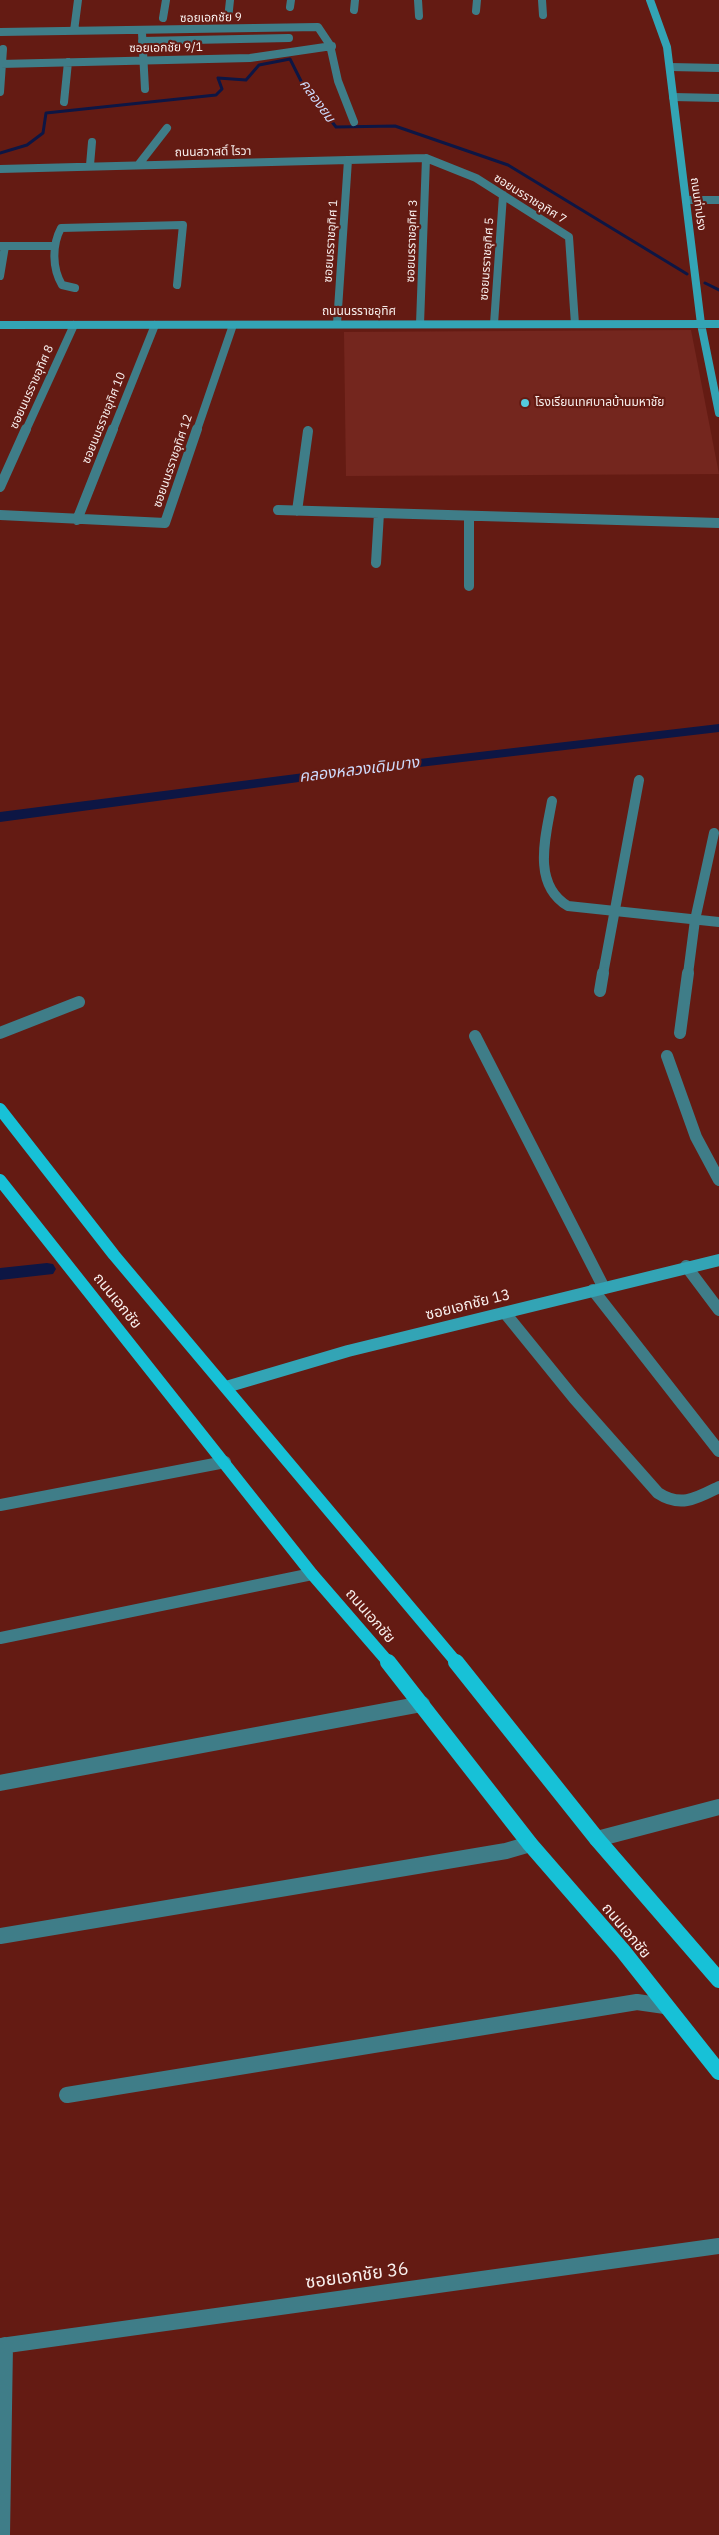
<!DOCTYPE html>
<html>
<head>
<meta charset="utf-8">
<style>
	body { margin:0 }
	canvas { display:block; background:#641b13 }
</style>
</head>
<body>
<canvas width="719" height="2535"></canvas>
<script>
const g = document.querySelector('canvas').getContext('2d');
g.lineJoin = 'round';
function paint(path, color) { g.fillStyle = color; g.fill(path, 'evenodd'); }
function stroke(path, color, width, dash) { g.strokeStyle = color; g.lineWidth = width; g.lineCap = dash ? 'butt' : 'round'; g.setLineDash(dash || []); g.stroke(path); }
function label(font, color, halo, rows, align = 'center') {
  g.font = font + ' "IBM Plex Sans","Noto Sans Thai",sans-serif'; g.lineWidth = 4.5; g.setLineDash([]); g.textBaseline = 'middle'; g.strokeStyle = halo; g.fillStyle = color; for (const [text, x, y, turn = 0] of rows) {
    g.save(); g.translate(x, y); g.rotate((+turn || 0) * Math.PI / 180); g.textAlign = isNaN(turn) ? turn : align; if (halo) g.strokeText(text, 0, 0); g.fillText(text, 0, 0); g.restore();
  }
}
paint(new Path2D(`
	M691 330 719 474 346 476 344 332Z`), '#74261e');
stroke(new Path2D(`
	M0 153 27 145 43 133 46 113 216 95 222 89 218 78 246 80 259 65 290 59 302 83 336 127 395 126 508 165 687 274
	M705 283 719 290`), '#0d1644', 3);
paint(new Path2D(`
	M719 724V732L351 775 0 822V812L351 767Z
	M47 1263 53 1264 56 1269 53 1274 0 1280V1268Z`), '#0d1644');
stroke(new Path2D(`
	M418 0 419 16
	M542 0 543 15
	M290 7 291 0
	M354 10 355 0
	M476 11 477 0
	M163 18 166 0
	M228 19 230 0
	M74 31 78 0
	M0 32 318 27 330 45 338 81 354 122
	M142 33 145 89
	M142 41 289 38
	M0 64 250 58 332 46
	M670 67 719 68
	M0 92 3 49
	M673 97 719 98
	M64 102 68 62
	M139 164 167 128
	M90 165 92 142
	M0 169 426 158 476 178 569 237 575 324
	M686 200H719
	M0 246H54
	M0 276 5 246
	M75 288 62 285C52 268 52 245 61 228L183 225 177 285
	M337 324 348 160
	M420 324 426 158
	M494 324 503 195
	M26 430 74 325
	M113 430 155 325
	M197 430 233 325`), '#3f7d88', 8);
stroke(new Path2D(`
	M0 487 26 429
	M278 510 719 523
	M297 511 308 431
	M0 515 165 523 197 429
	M469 516V586
	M77 520 113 429
	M376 563 379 513
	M552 801C546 835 531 884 568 906L719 922
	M603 974 639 780
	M688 974 695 920 714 833`), '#3f7d88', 10);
stroke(new Path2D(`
	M600 991 603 973
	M0 1033 79 1002
	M680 1033 688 973
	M475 1036 604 1288
	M667 1056 696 1137 719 1180
	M686 1266 719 1310
	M593 1290 719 1451
	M505 1313 574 1398 658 1493C681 1508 697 1498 719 1487
	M0 1505 225 1462
	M0 1638 312 1574`), '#3f7d88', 12);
stroke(new Path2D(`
	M0 1783 422 1704
	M597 1839 719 1807
	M0 1936 506 1851 530 1844
	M67 2095 637 2002 665 2006
	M0 2346 719 2246
	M2 2535 5 2345`), '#3f7d88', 16);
stroke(new Path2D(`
	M650 0 667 47 701 324 719 413
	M0 325 719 324`), '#33a4b5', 8);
stroke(new Path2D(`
	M226 1387 348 1351 719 1260`), '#33a4b5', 12);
stroke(new Path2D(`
	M0 1109 114 1255 457 1663
	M0 1180 312 1574 389 1663`), '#17c1d7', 12);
stroke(new Path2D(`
	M388 1662 530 1844 623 1951 719 2072
	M456 1662 597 1839 719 1980`), '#17c1d7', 16);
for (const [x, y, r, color] of [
	[525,403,5,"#54cadd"]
]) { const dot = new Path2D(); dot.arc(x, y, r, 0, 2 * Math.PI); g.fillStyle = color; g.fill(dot); stroke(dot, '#641b13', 2); }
label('12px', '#f8efed', '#641b13', [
	["ซอยเอกชัย 9",211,18,-1],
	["ซอยเอกชัย 9/1",166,48,-1],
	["ถนนสวาสดิ์ ไรวา",213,152,-1],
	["ซอยนรราชอุทิศ 7",530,199,32],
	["ถนนท่าปรง",698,204,82],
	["ซอยนรราชอุทิศ 1",331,241,-86],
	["ซอยนรราชอุทิศ 3",412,241,-88],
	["ซอยนรราชอุทิศ 5",487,259,-86],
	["ถนนนรราชอุทิศ",359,312],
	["ซอยนนรราชอุทิศ 8",32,387,-66],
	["ซอยนนรราชอุทิศ 10",104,418,-68],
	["ซอยนนรราชอุทิศ 12",173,461,-71]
]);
label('12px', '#f8efed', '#641b13', [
	["โรงเรียนเทศบาลบ้านมหาชัย",535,403]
], 'left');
label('italic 14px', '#cedafb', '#641b13', [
	["คลองยม",317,101,54]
]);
label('15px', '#f8efed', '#641b13', [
	["ถนนเอกชัย",117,1301,51],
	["ซอยเอกชัย 13",468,1305,-14],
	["ถนนเอกชัย",370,1616,49],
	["ถนนเอกชัย",626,1931,50]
]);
label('italic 16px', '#cedafb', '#641b13', [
	["คลองหลวงเดิมบาง",359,770,-7]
]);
label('18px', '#f8efed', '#641b13', [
	["ซอยเอกชัย 36",357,2276,-8]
]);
</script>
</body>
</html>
